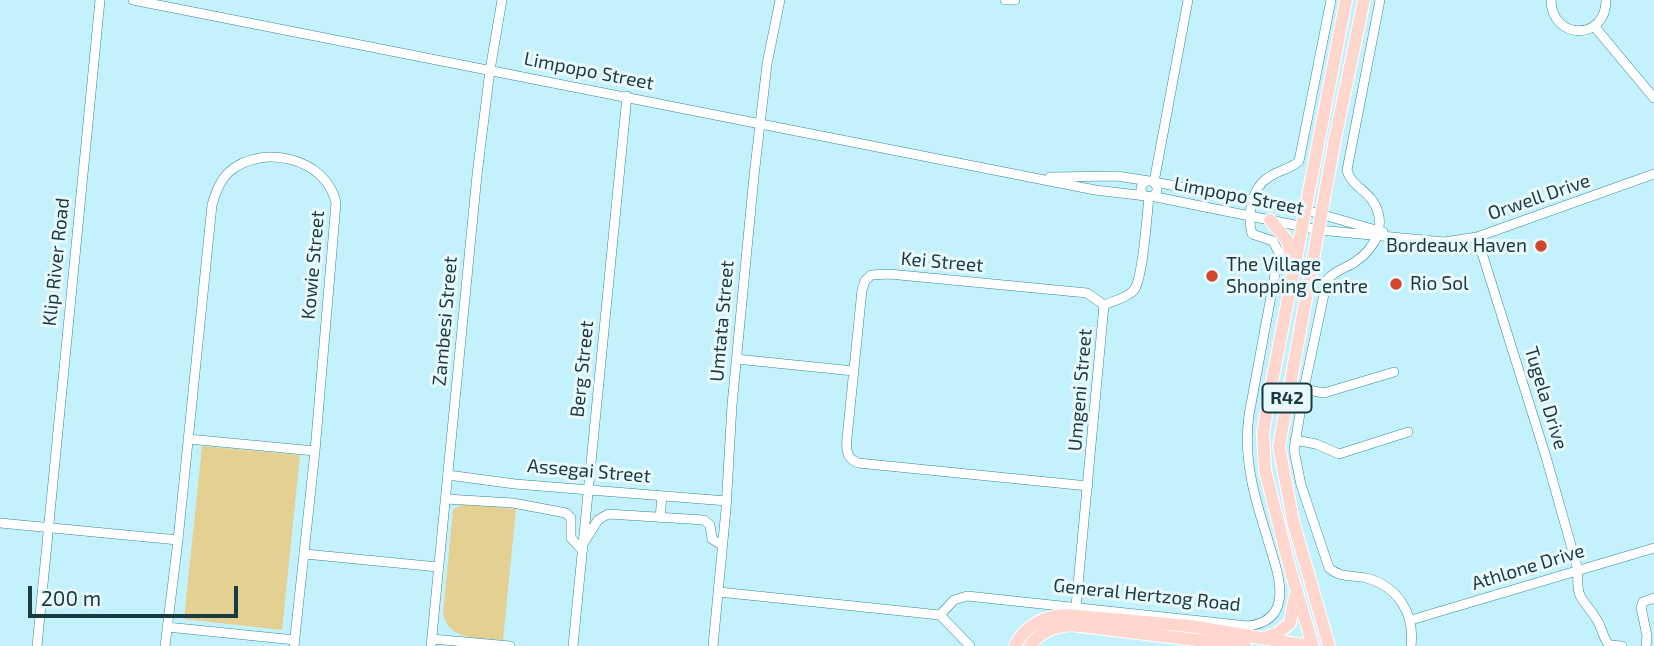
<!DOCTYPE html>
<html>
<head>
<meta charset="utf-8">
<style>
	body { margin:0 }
	#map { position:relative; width:1654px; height:646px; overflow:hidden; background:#c4f2fc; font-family:"Exo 2",sans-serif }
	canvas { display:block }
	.scale { position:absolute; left:28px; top:586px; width:210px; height:32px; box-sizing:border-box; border:4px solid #183a41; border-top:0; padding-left:9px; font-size:21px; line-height:24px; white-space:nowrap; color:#183a41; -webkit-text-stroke:5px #eaf9fc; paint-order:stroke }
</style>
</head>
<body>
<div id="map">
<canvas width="1654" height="646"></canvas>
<div class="scale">200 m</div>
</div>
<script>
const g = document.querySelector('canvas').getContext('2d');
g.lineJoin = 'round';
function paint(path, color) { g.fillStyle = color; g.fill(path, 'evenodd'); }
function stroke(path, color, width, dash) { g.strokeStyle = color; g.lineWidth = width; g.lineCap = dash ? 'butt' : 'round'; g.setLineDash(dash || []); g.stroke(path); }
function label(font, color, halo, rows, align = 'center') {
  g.font = font + ' "Exo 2",sans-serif'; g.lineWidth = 6; g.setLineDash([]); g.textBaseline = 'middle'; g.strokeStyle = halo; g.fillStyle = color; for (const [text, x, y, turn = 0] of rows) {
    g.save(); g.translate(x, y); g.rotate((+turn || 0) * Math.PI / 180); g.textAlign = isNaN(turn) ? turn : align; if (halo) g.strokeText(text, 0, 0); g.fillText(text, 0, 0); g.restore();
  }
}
paint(new Path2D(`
	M202 446 300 455 282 630 184 619Z
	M462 504 516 509 503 640C479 637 449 642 443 613L453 510Z`), '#e4d090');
const minor = new Path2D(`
	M133 0 1095 190 1146 196
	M1005 0H1015
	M1188 0 1154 182 1306 210 1383 232
	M1380 0 1347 170C1350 184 1364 189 1372 200 1388 223 1376 248 1355 262 1346 268 1334 271 1327 280L1304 389 1294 450 1301 485 1329 568C1340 578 1353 575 1366 578 1398 586 1415 614 1411 646
	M1551 0C1552 41 1606 41 1606 0
	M1594 26 1654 98
	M1050 177 1117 176 1149 181
	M1141 189a8 8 0 1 1 16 0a8 8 0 1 1-16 0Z
	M1151 196 1319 230 1444 242 1477 237 1654 174
	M1477 237 1546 457 1578 570C1576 602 1583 597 1597 620 1602 628 1603 638 1609 645L1622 646
	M736 359 854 371
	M1304 389 1324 393 1394 372
	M188 439 315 451
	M1295 440 1316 444 1339 454 1408 432
	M448 475 515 484 727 501
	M1088 486 858 463C846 458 846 449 847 438L862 290 865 281 871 275 889 274 1087 293 1104 305
	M446 499 513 503 566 513 571 518V538L581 549
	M660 518 662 496
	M0 523 178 540
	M583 544 598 520 608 514 704 520 710 525 712 539 723 546
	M305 554 438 567
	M719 592 940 615 970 646
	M1076 606 1104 305C1113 301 1127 298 1134 290 1143 279 1147 214 1149 197
	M940 615 954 600 967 596 1248 626C1264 624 1276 617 1279 601 1283 581 1272 556 1267 537 1254 496 1243 458 1249 415L1279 253 1273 241 1252 234C1247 216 1251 188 1269 177 1279 170 1291 169 1299 161L1331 0
	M1411 620 1654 548
	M167 627 295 640
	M432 639 510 646
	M37 646 100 0
	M165 646 178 540 212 205C215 194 220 180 229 172 262 143 327 158 336 203L315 451 294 646
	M431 646 477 175 490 70 502 0
	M573 646 627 96
	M713 646 726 509 732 405 754 176 767 64 780 0
	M1646 646 1647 636 1641 607 1643 602 1654 598`);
const major = new Path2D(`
	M1270 220 1287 240 1293 266
	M1264 638 1278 633 1290 623 1295 596
	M1015 646C1024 626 1045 616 1066 615L1190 626 1308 646
	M1030 646C1040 631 1055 626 1072 625L1245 646
	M1313 646 1290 569 1265 470 1263 433 1270 392 1346 0
	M1329 646 1293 521 1279 446 1335 139 1364 0`);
stroke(minor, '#368897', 10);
stroke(major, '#fff', 14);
stroke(minor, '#fff', 9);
stroke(major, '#ffd7cf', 12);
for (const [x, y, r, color] of [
	[1541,246,7,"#d3472f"],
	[1212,276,7,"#d3472f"],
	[1396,284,7,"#d3472f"]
]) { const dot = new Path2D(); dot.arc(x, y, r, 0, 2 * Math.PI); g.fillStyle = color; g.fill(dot); stroke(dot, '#eaf9fc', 2.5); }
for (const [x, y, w] of [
	[1287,398,49]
]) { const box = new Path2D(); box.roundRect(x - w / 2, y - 14.5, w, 29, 5); g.fillStyle = '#eaf9fc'; g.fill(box); stroke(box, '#183a41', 2); }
label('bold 18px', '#183a41', null, [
	["R42",1287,398]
]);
label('19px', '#183a41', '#eaf9fc', [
	["Limpopo Street",589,71,11],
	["Limpopo Street",1239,196,11],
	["Orwell Drive",1539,197,-19],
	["Klip River Road",56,262,-84],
	["Kei Street",942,262,5],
	["Kowie Street",313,265,-85],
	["Zambesi Street",445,321,-85],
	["Umtata Street",722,321,-85],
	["Berg Street",582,369,-84],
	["Umgeni Street",1080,390,-85],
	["Tugela Drive",1546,398,73],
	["Assegai Street",589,471,5],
	["Athlone Drive",1528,567,-17],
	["General Hertzog Road",1147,595,6]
]);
label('19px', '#183a41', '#eaf9fc', [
	["Bordeaux Haven",1527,246,"right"],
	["The Village",1226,265],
	["Shopping Centre",1226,287],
	["Rio Sol",1410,284]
], 'left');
</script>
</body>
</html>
